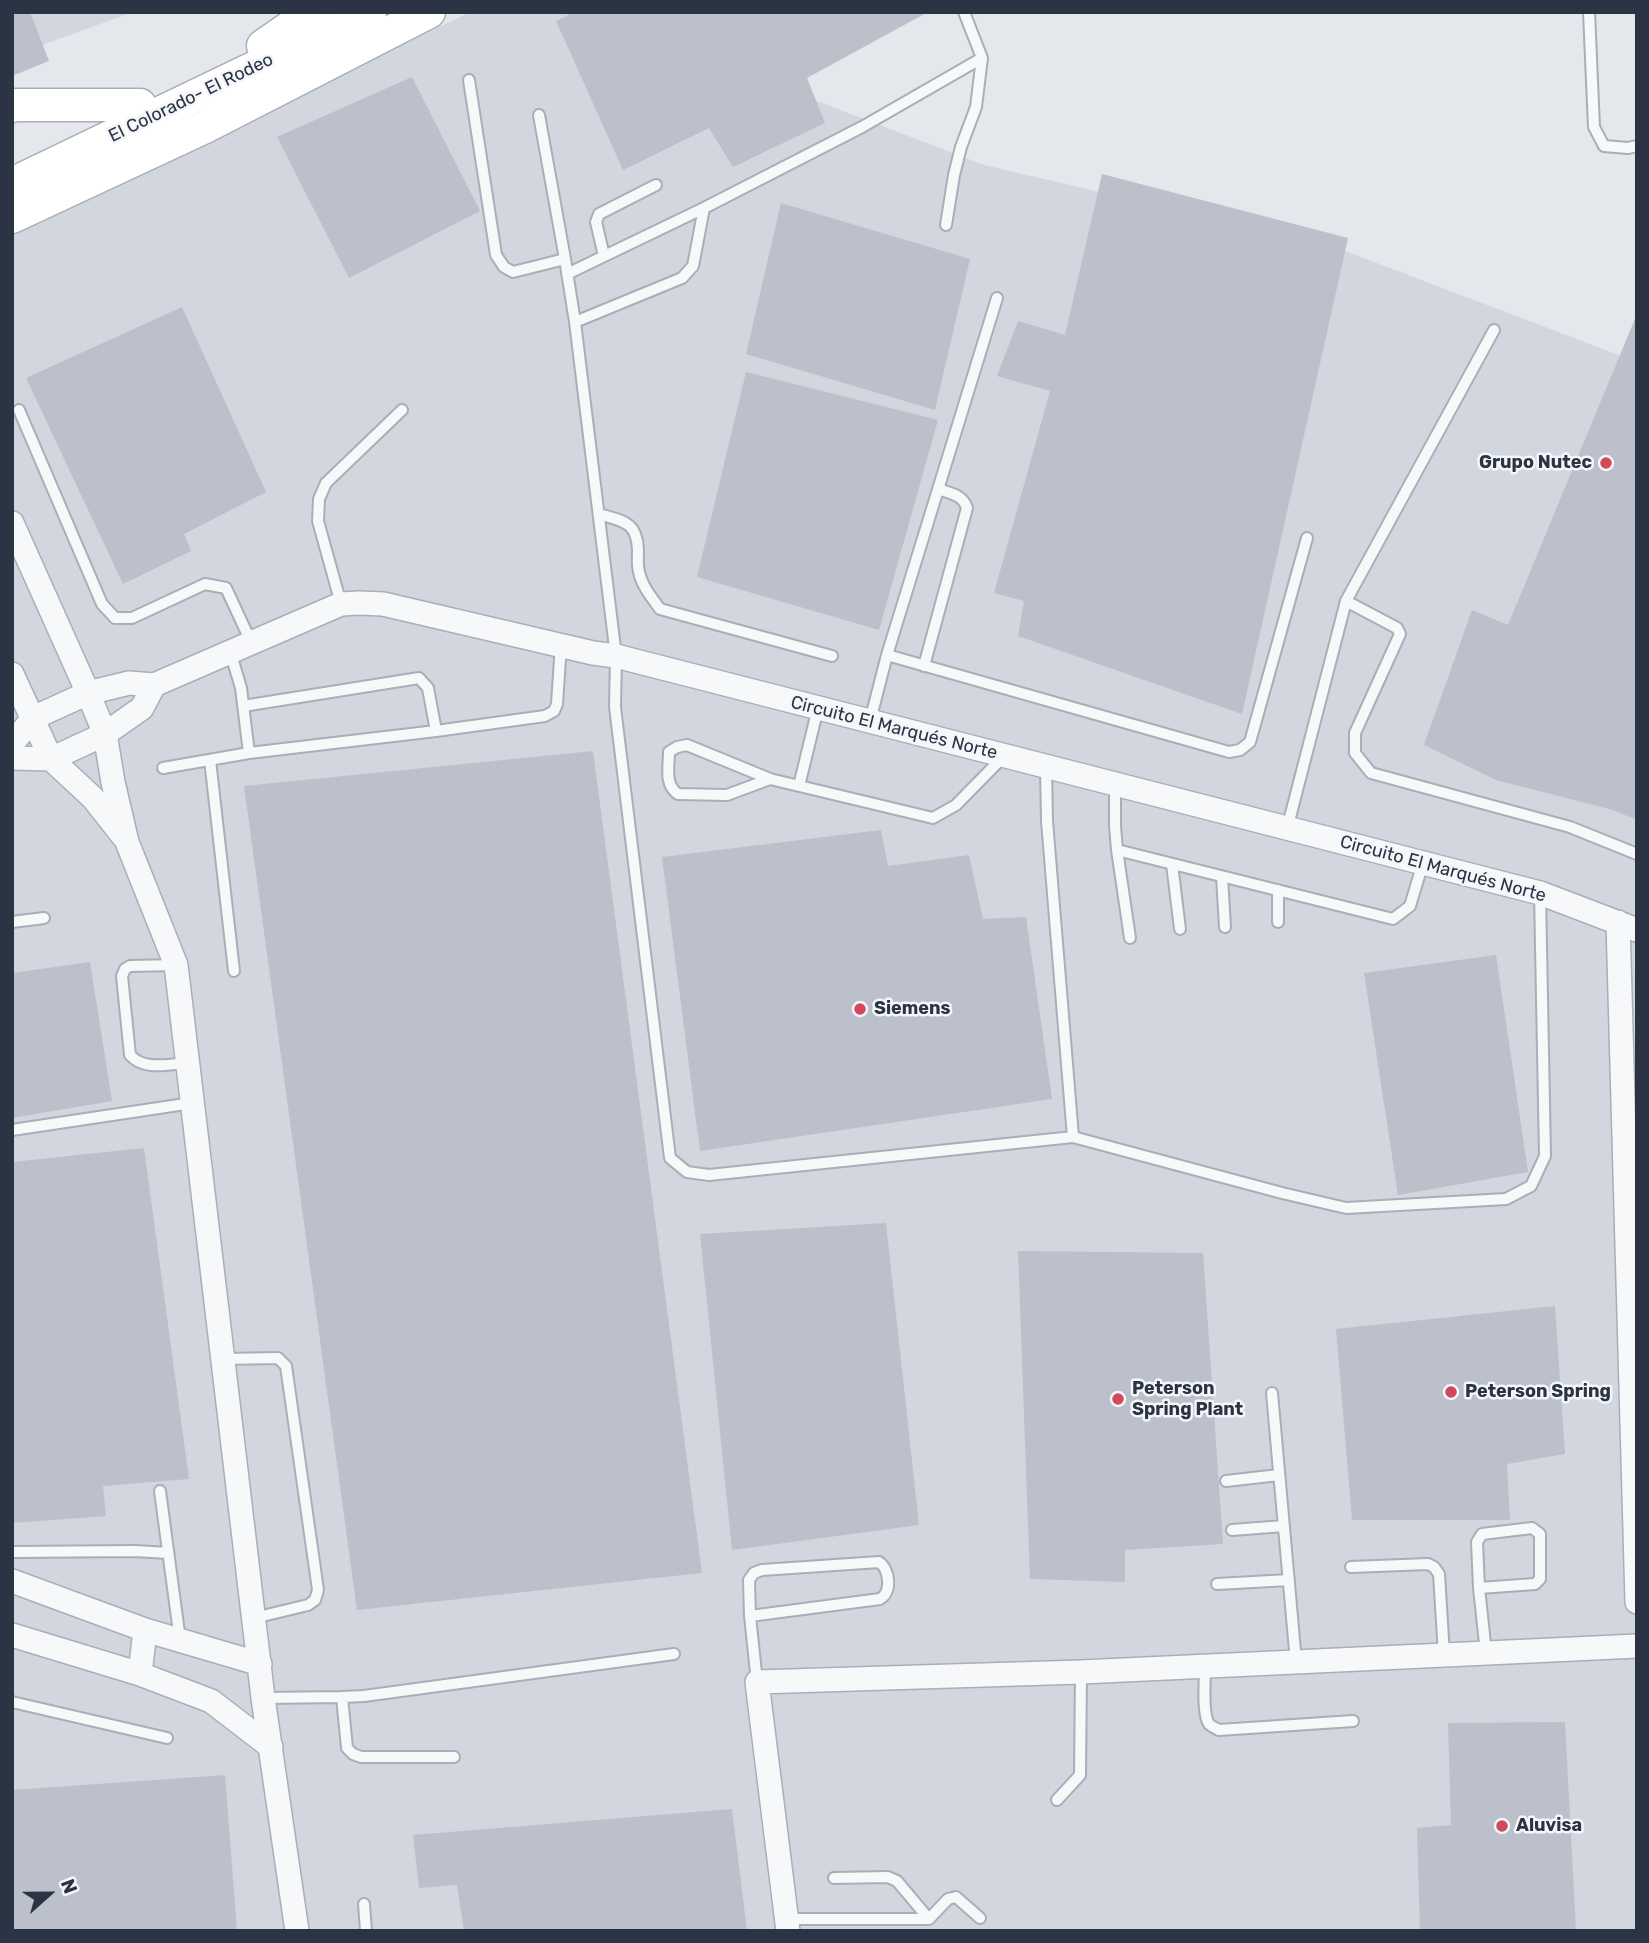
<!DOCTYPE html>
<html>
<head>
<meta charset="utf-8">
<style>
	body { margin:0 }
	#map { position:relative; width:1649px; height:1943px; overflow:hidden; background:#e4e7ec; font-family:Rubik,sans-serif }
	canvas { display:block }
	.frame { position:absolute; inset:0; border:14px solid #2b3445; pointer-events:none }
	.north { position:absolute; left:14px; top:1859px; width:70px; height:70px; -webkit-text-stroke:5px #f4f6f9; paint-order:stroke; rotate:69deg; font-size:19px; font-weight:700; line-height:28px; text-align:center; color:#2b3445 }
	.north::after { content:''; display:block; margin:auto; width:24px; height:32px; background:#2b3445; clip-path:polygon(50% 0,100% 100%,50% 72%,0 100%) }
</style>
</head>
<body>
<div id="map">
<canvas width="1649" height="1943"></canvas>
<div class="frame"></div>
<div class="north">N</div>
</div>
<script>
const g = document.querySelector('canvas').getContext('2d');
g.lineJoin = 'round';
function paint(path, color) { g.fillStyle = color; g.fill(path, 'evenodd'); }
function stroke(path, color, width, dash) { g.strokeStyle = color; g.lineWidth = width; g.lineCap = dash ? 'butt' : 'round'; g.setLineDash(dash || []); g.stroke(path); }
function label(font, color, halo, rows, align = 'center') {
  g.font = font + ' Rubik,sans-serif'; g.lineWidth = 5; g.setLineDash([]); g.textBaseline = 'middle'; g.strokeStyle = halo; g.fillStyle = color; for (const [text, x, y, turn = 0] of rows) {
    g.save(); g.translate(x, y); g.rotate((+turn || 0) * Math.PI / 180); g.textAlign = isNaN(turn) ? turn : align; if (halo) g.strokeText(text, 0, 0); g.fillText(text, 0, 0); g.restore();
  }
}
paint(new Path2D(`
	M12 12H133L12 56Z
	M471 12H584L984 165 1332 246 1637 362V1931H12V227Z`), '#d2d6de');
paint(new Path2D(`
	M12 12H30L49 61 12 76Z
	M574 12H928L807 78 825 123 733 167 709 128 623 170 556 21Z
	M412 77 480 211 349 278 277 137Z
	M1102 174 1348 238 1242 714 1018 636 1024 601 994 593 1050 391 997 376 1018 321 1065 335Z
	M781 203 970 259 935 410 746 354Z
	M182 307 266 492 184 534 191 551 123 584 26 378Z
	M1637 314V820L1613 810 1496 780 1424 745 1472 610 1508 625Z
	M746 372 938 420 879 630 697 577Z
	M593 751 702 1573 357 1610 244 786Z
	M881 830 888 866 969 855 983 919 1026 917 1052 1099 700 1151 662 857Z
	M1496 955 1528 1172 1398 1195 1364 973Z
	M90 962 112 1101 12 1118V973Z
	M144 1148 189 1479 103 1486 106 1516 12 1523V1162Z
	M886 1223 919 1525 732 1550 700 1234Z
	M1018 1251 1203 1253 1223 1544 1125 1550V1582L1030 1579Z
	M1555 1306 1565 1454 1507 1464 1510 1520H1352L1336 1329Z
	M1565 1722 1576 1931H1420L1417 1828 1451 1825 1448 1723Z
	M225 1775 237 1931H12V1790Z
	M732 1809 747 1931H464L457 1885 419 1888 413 1835Z`), '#bbc0ca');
const service = new Path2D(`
	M1589 12 1594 127 1604 146 1628 148 1637 146
	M469 80 496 255 504 267 513 272 565 259
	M539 115 565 259 575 322 616 656 615 707 670 1158 687 1172 709 1175 1073 1137 1047 821 1046 767
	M946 225 954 175 961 147 976 107 982 58 964 12
	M604 256 596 222 599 214 656 185
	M567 274 704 208 862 127 982 58
	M575 322 682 278 693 266 704 208
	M19 410 102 604 115 618H132L205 584 226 588 251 642
	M599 514C622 521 637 521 638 550 638 557 637 565 639 572 642 586 652 598 660 609L832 656
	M1346 601 1397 628 1400 634 1355 733V753L1371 773 1570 827 1637 854
	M341 604 318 521 319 499 326 483 402 410
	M230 651 241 688 249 753
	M887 655 1229 752 1240 750 1250 742 1307 538
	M924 666 967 508C963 495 950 493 938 489
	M870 721 887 655 997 298
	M436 731 545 716 554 711 557 704 561 644
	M210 760 234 971
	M163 768 249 753 436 731 428 688 419 678 243 706
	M770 779 687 745 677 747 669 752C669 766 664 785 678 794L727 795 770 779 933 818 956 805 1004 756
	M1115 784V826L1117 850 1393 919 1410 906 1423 863
	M799 786 818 708
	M1287 829 1346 601 1494 330
	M1117 850 1130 938
	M1172 864 1180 929
	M1222 877 1225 927
	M1278 890V922
	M12 922 44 918
	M176 965 130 966 125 969 122 976 130 1055C144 1071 168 1064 188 1063
	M12 1130 192 1103
	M1073 1137 1282 1193 1346 1208 1506 1199 1531 1186 1545 1156 1540 893
	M223 1359 278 1358 286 1366 318 1590 315 1600 308 1605 254 1618
	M1272 1393 1296 1662
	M1226 1481 1279 1475
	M160 1491 180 1640
	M1232 1530 1284 1526
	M12 1552 135 1551 168 1553
	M1351 1567 1428 1564 1434 1567 1439 1574 1444 1655
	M1217 1584 1289 1580
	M1479 1588 1477 1542 1482 1534 1532 1528 1540 1534V1579L1535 1584 1479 1588 1486 1653
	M750 1616 880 1599C892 1592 890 1570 879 1562L762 1570 754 1573 749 1580 750 1616 757 1682
	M1205 1666C1205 1680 1202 1714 1209 1724 1212 1727 1215 1728 1219 1730L1353 1721
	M342 1697 364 1696 674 1654
	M263 1698 342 1697 347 1748 353 1754 361 1757H454
	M12 1702 167 1738
	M1057 1800 1080 1775 1081 1672
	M834 1878 888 1877 897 1881 929 1919
	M364 1904 366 1931
	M787 1919H929L948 1899 956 1897 980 1918`);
const minor = new Path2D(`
	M12 523 88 693 105 734 113 782 127 842 176 965 263 1698 297 1931
	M12 674 51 759 93 798 123 836
	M12 744 33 718 88 693 129 683 154 685 341 604 359 603 383 604 593 653 616 656 1540 893 1637 930
	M12 758 51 759 105 734 142 708 154 685
	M1618 922 1637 1602
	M12 1581 145 1630 260 1664
	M12 1635 140 1674 211 1701 271 1747
	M140 1674 145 1630
	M788 1931 757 1682 1081 1672 1637 1646`);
const secondary = new Path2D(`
	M263 46 312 12
	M12 106 16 105H140
	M12 184 370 12
	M12 217 205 127 429 12`);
stroke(service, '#a9aeb7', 14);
stroke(minor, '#a9aeb7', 26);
stroke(secondary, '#a9aeb7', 35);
stroke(service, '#f7f8fa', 10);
stroke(minor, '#f7f8fa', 23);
stroke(secondary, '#fff', 32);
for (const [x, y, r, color] of [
	[1606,463,7,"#d1495b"],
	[860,1009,7,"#d1495b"],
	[1451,1392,7,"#d1495b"],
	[1118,1399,7,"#d1495b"],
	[1502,1826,7,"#d1495b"]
]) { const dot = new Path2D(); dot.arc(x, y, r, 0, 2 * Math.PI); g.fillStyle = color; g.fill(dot); stroke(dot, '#f4f6f9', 2.5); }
label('18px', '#2b3445', '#f4f6f9', [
	["El Colorado- El Rodeo",191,98,-26],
	["Circuito El Marqués Norte",894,728,14],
	["Circuito El Marqués Norte",1443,869,15]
]);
label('bold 18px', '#2b3445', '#f4f6f9', [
	["Grupo Nutec",1592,463,"right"],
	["Siemens",874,1009],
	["Peterson",1132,1389],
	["Spring Plant",1132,1410],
	["Peterson Spring",1465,1392],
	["Aluvisa",1516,1826]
], 'left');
</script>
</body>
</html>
